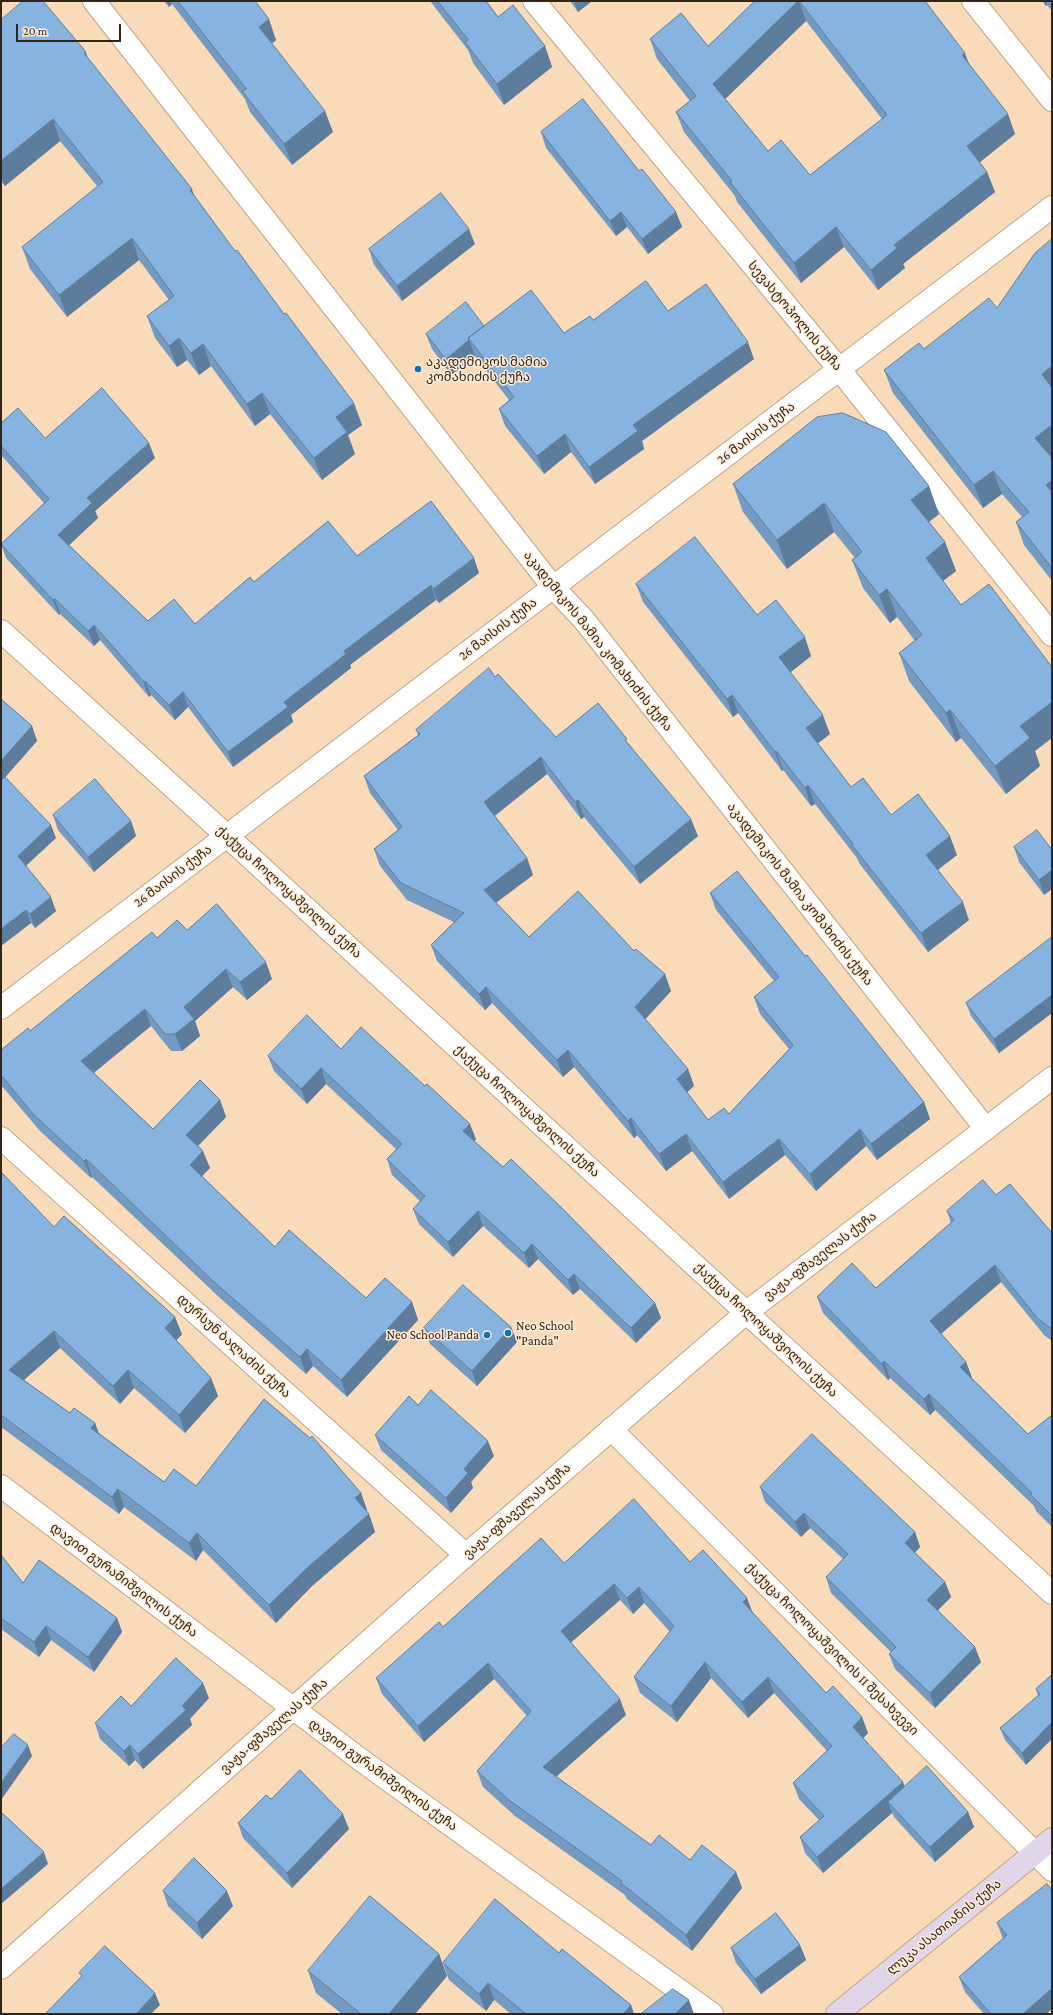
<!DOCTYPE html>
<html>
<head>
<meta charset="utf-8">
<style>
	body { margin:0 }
	#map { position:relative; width:1053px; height:2015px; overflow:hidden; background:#fadbb9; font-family:"Crimson Pro",serif }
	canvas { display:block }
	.frame { position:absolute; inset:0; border:2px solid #302518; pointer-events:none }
	.scale { position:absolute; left:16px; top:24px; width:105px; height:18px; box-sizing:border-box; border:2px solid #302518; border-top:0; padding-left:5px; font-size:12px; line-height:14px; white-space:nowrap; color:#302518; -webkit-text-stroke:3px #feebd7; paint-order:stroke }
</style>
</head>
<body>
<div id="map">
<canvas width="1053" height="2015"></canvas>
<div class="frame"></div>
<div class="scale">20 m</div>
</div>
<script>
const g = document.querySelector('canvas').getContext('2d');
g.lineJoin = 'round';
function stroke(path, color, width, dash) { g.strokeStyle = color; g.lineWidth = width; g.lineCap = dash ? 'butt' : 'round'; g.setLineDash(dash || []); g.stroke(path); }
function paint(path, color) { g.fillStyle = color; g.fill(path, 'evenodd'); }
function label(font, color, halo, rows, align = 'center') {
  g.font = font + ' "Crimson Pro","Noto Sans Georgian",serif'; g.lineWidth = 3; g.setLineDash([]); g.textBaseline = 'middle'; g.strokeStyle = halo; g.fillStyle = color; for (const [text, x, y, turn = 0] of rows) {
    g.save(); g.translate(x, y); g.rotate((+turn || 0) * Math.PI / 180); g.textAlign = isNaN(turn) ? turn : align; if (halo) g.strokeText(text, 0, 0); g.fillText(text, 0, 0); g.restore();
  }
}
const street = new Path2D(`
	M94 1 553 587 584 620 986 1129
	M534 1 839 369 1052 635
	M973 1 1052 100
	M1 631 227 836 1052 1593
	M1 1008 1052 207
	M1 1138 466 1555
	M611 1429 1052 1870
	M1 1486 361 1760 712 2014
	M1 1968 466 1555 747 1312 1052 1078`);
const secondary = new Path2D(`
	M837 2014 1052 1839`);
stroke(street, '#c1a383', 24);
stroke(secondary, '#c1a383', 24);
stroke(street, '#fff', 22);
stroke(secondary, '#e1d5e9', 22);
paint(new Path2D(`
	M164 1H255L276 40 272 44 333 132 292 165 250 112 245 99 172 4 169 7Z
	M430 1H486L498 17 545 46 552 67 504 105 473 63 468 50Z
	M570 1H592L578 12Z
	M755 1H925L969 63 1015 134 980 162 987 172 995 192 903 264 905 268 878 290 844 247 801 283 737 202 735 196 684 132 676 112 690 101 657 59 650 39 708 46ZM806 21 882 119 810 175 768 151 725 99Z
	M1042 1H1052V11L1047 5 1046 6Z
	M1 20 86 52 88 58 194 196 362 425 348 435 355 454 322 480 270 414 255 426 211 366 199 375 187 360 177 367 155 338 147 316 169 300 139 260 67 317 30 269 22 247 98 187 60 141 5 186 1 181Z
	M541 132 639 171 676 212 682 227 648 254 627 227 616 236 546 148Z
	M475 244 402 301 374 265 369 249Z
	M997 308 1051 456 1052 458V581L1024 545 1016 522 1022 517 1002 494 983 508 893 393 884 370Z
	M668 311 754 359 642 441 644 449 595 484 571 452 544 474 505 426 499 409 509 400 475 356 451 375 432 349 426 334 484 326 564 333 593 320Z
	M1 423 45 438 155 458 95 511 98 518 69 545 148 621 195 624 254 582 357 556 479 573 439 603 436 600 350 665 351 668 291 715 293 722 233 767 188 707 175 720 151 695 149 697 100 640 94 646 60 614 59 615 6 558 1 544 44 503 1 455Z
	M733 484 939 514 929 522 945 542 956 571 943 581 1035 751 1040 766 1006 794 961 738 956 742 909 681 899 653 915 641 897 617 890 623 863 588 852 560 855 558 834 532 787 569 743 512Z
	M636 584 757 615 811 656 790 672 830 734 818 743 851 787 891 815 957 855 938 870 969 920 928 952 859 863 857 858 815 804 811 806 783 770 782 771 738 713 733 717 643 602Z
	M495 677 556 737 629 744 698 836 640 884 584 817 581 819 547 774 495 816 527 858 533 875 496 903 529 937 671 991 645 1019 688 1069 694 1086 687 1092 708 1120 729 1114 789 1049 760 1014 754 997 774 981 716 910 710 893 805 956 924 1102 930 1119 877 1160 866 1146 816 1191 785 1155 729 1199 692 1151 666 1171 637 1135 634 1138 574 1067 563 1077 492 1003 485 1010 437 961 431 945 454 922 407 900 380 866 374 849 398 830 370 793 364 776 418 735 416 730Z
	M1 699 32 726 37 741 5 777 56 838 26 866 56 911 35 928 31 923 1 946Z
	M53 815 131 821 136 836 94 872 58 830Z
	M1014 847 1052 850 1044 895 1019 862Z
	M187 930 272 979 247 1000 233 987 195 1021 200 1036 182 1051H171L151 1026 94 1073 153 1129 220 1100 226 1117 198 1146 210 1168 202 1176 275 1247 366 1298 412 1302 418 1320 347 1397 313 1366 306 1374 220 1298 92 1177 91 1178 40 1131 1 1085V1050L30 1031 157 938Z
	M1052 937V1013L999 1053 971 1016 966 1003Z
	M341 1049 476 1139 474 1141 655 1303 661 1318 636 1343 580 1289 573 1295 538 1259 529 1268 483 1226 453 1257 419 1224 413 1209 420 1201 392 1175 387 1159 396 1149 326 1084 307 1104 274 1071 268 1056Z
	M1 1172 54 1227 182 1334 176 1341 211 1378 218 1396 185 1433 134 1388 120 1404 60 1348 24 1380 70 1413 95 1423 99 1433 164 1482 196 1486 361 1493 367 1510 366 1511 369 1514 375 1532 312 1586 276 1623 203 1550 196 1561 124 1507 119 1514 1 1427Z
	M996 1195 1052 1233V1341L1044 1335 1001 1282 941 1334 966 1362 972 1378 1028 1434 1052 1415V1527L1036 1511 1034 1506 935 1410 930 1415 890 1378 888 1380 823 1313 817 1297 876 1288 951 1223 947 1211Z
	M511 1327 517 1342 477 1386 430 1344 424 1328Z
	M418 1405 494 1456 471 1482 473 1488 451 1513 381 1450 375 1435Z
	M760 1487 915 1532 920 1547 915 1553 945 1582 951 1597 938 1610 981 1662 935 1708 895 1669 889 1654 891 1652 831 1593 826 1577 843 1559 810 1528 801 1537 765 1502Z
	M1 1555 23 1583 117 1618 122 1632 94 1672 51 1640 39 1657 1 1629Z
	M690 1562 752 1612 826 1693 868 1733 863 1738 905 1787 968 1812 974 1827 935 1862 894 1817 892 1813 823 1873 805 1853 800 1837 819 1820 799 1799 793 1783 827 1751 774 1693 748 1718 711 1678 677 1722 640 1693 634 1677 670 1632 644 1603 633 1614 620 1600 571 1642 626 1715 556 1777 651 1845 690 1860 736 1872 742 1888 692 1951 627 1899 625 1895 515 1816 483 1787 477 1771 527 1716 494 1679 424 1742 382 1694 376 1678 443 1627 564 1563Z
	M1052 1675 1026 1765 1005 1740 1000 1728 1038 1696 1036 1689Z
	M209 1698 190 1719 192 1725 143 1769 135 1760 129 1766 100 1739 95 1723 131 1706Z
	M238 1823 349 1829 292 1888 243 1838Z
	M1052 1890V2009L1046 2014H984L965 1992 959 1977 1003 1939 997 1923Z
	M163 1891 233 1906 202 1939 168 1906Z
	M800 1945 806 1960 761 1994 736 1963 731 1948Z
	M559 1953 631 2005 634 2014H511L494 2000 486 2011 449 1980 443 1963Z
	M439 1954 447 1976 415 2014H342L316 1993 308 1971Z`), '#749ac1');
paint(new Path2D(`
	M167 1H170L172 4 169 7Z
	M574 1H592L578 12Z
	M798 1H799L806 21 720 104 713 84Z
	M1044 1H1046L1047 5 1046 6Z
	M269 19 276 40 266 48 259 27Z
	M545 46 552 67 504 105 497 84Z
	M965 53 972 73 962 55Z
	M325 111 333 132 292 165 284 144Z
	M1008 114 1015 134 975 166 967 146Z
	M53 119 60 141 5 186 1 176V161Z
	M987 172 995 192 903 264 905 268 878 290 871 270 894 245Z
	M192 189 199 211 190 190Z
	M621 212 627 227 616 236 610 221Z
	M676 212 682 227 648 254 642 239Z
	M836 227 844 247 801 283 794 263Z
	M469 229 475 244 402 301 397 286Z
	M132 238 139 260 67 317 59 295Z
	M179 338 187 360 177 367 169 346Z
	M469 340 475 356 451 375 446 359Z
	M748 342 754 359 642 441 644 449 595 484 589 467 633 425Z
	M203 344 211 366 199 375 191 353Z
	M1052 366V396L1042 374Z
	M262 393 270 414 255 426 247 404Z
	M354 403 362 425 348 435 355 454 322 480 314 458 336 417Z
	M1052 425V455L1044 461 1035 438Z
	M565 434 571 452 544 474 537 456Z
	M149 443 155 458 95 511 98 518 64 550 58 535 87 498Z
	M993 471 1002 494 983 508 974 485Z
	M1052 480V500L1046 485Z
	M929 486 939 514 921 528 911 500Z
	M824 503 834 532 787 569 777 540Z
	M945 542 956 571 936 586 926 558Z
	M474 558 479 573 439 603 433 589Z
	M431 585 436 600 350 665 351 668 291 715 293 722 233 767 228 752 284 702 344 651Z
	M887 589 897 617 890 623 879 595Z
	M55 599 60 614 59 615 53 600Z
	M94 625 100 640 94 646 88 631Z
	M805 637 811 656 786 676 779 657Z
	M145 681 151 695 149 697 144 682Z
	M183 692 188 707 175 720 169 705Z
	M732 695 738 713 733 717 727 699Z
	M1052 702V738L1035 751 1040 766 1006 794 995 766 1020 726Z
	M950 710 961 738 956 742 946 713Z
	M823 715 830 734 813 747 806 728Z
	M32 726 37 741 1 782V761Z
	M776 751 783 770 782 771 775 752Z
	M541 757 547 774 490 819 484 802Z
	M808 785 815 804 811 806 805 788Z
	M578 800 584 817 581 819 575 802Z
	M691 819 698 836 640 884 634 867Z
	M131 821 136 836 94 872 88 857Z
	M51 825 56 838 22 869 18 856Z
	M950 836 957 855 933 873 926 855Z
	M527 858 533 875 490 907 484 890Z
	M1052 870V889L1044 895 1039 880Z
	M51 897 56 911 35 928 30 914Z
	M963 902 969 920 928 952 921 933Z
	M26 910 31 923 1 946V929Z
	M266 962 272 979 247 1000 240 982Z
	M226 969 233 987 195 1021 200 1036 182 1051 175 1034 184 1007Z
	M665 974 671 991 641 1024 635 1007Z
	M486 987 492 1003 485 1010 479 994Z
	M1052 995V1013L999 1053 994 1039Z
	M145 1009 151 1026 87 1078 81 1061Z
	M568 1050 574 1067 563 1077 557 1060Z
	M321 1068 326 1084 307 1104 301 1089Z
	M688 1069 694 1086 683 1096 677 1079Z
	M220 1100 226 1117 192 1152 186 1135Z
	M924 1102 930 1119 877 1160 871 1144Z
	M631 1118 637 1135 634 1138 628 1121Z
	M470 1124 476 1139 469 1146 463 1131Z
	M860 1129 866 1146 816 1191 810 1174Z
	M686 1134 692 1151 666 1171 659 1154Z
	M779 1139 785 1155 729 1199 723 1182Z
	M203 1151 210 1168 196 1182 190 1165Z
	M86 1159 92 1177 91 1178 84 1161Z
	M478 1211 483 1226 453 1257 448 1242Z
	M532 1244 538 1259 529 1268 524 1253Z
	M995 1265 1001 1282 936 1338 930 1321Z
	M574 1274 580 1289 573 1295 568 1280Z
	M412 1302 418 1320 347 1397 341 1380Z
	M655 1303 661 1318 636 1343 631 1328Z
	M175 1317 182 1334 171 1346 165 1328Z
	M511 1327 517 1342 477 1386 472 1371Z
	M54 1331 60 1348 16 1387 9 1370Z
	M307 1349 313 1366 306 1374 300 1357Z
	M884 1361 890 1378 888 1380 882 1364Z
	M966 1362 972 1378 960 1367Z
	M128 1370 134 1388 120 1404 113 1386Z
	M211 1378 218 1396 185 1433 179 1415Z
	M929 1394 935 1410 930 1415 924 1399Z
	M95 1423 101 1441 91 1428Z
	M488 1441 494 1456 471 1482 473 1488 451 1513 446 1498 464 1469Z
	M118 1489 124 1507 119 1514 112 1497Z
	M361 1493 367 1510 361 1515 355 1498Z
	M804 1513 810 1528 801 1537 795 1522Z
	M369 1514 375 1532 312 1586 276 1623 269 1605 306 1569Z
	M915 1532 920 1547 910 1558 905 1543Z
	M197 1533 203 1550 196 1561 189 1543Z
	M945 1582 951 1597 933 1615 927 1600Z
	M614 1584 620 1600 567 1646 561 1631Z
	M639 1587 644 1603 633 1614 627 1598Z
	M747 1598 753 1614 743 1602Z
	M117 1618 122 1632 94 1672 88 1657Z
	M46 1626 51 1640 39 1657 34 1642Z
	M975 1647 981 1662 935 1708 930 1693Z
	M705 1662 711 1678 677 1722 671 1706Z
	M488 1663 494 1679 424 1742 418 1726Z
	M768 1677 774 1693 748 1718 742 1702Z
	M203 1683 209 1698 190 1719 192 1725 143 1769 138 1754Z
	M620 1699 626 1715 549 1783 543 1767Z
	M862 1717 868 1733 859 1743 853 1727Z
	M1052 1722V1739L1026 1765 1022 1753Z
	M28 1745 32 1756 1 1800V1783Z
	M130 1745 135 1760 129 1766 124 1751Z
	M903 1782 909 1798 888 1802 892 1813 823 1873 817 1857Z
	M968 1812 974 1827 935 1862 930 1847Z
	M343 1814 349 1829 292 1888 287 1873Z
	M44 1852 48 1864 1 1904V1889Z
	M736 1872 742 1888 692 1951 686 1935Z
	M227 1891 233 1906 202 1939 197 1923Z
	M800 1945 806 1960 761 1994 755 1979Z
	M439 1954 447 1976 415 2014H389Z
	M488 1983 494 2000 486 2011 479 1994Z
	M1050 1990 1052 1994V2009L1046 2014H1023Z
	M155 1993 160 2005 151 2014H136Z
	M689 2000 694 2014H675Z
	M631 2005 634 2014H623Z`), '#5e7d9d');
const building = new Path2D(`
	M23 1H43L86 52 84 53 192 189 190 190 235 251 237 250 284 314 286 313 354 403 336 417 347 432 314 458 262 393 247 404 203 344 191 353 179 338 169 346 147 316 174 296 132 238 59 295 22 247 103 182 53 119 1 161V20Z
	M178 1H255L269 19 259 27 325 111 284 144 242 91 246 89Z
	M438 1H486L498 17 513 5 545 46 497 84 465 42 468 40Z
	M755 1H798L713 84 768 151 781 140 810 175 887 115 799 1H925L965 53 962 55 1008 114 967 146 987 172 894 245 897 248 871 270 836 227 794 263 730 182 732 181 676 112 696 96 650 39 681 13 708 46Z
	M583 99 639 171 642 169 676 212 642 239 621 212 610 221 541 132Z
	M441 193 469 229 397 286 369 249Z
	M1052 239V366L1042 374 1052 388V425L1035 438 1052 458V480L1046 485 1052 492V568L1016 522 1029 512 993 471 974 485 884 370 919 343 924 349 989 298 997 308 1035 253Z
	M646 281 668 311 706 284 748 342 633 425 638 431 589 467 565 434 537 456 499 409 514 397 468 338 531 290 564 333 590 316 593 320Z
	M466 302 484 326 468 338 469 340 446 359 426 334Z
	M102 388 149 443 87 498 92 503 58 535 148 621 174 599 195 624 250 577 254 582 328 521 357 556 431 501 474 558 433 589 431 585 344 651 346 654 284 702 288 707 228 752 183 692 169 705 145 681 144 682 94 625 88 631 55 599 53 600 1 544 49 499 1 446V423L18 408 45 438Z
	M843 413 886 432 929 486 911 500 945 542 926 558 961 605 989 584 1052 667V702L1020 726 1030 738 995 766 950 710 946 713 899 653 922 635 887 589 879 595 852 560 862 552 824 503 777 540 733 484 817 417Z
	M695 537 757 615 776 600 805 637 779 657 823 715 806 728 851 787 863 778 891 815 918 794 950 836 926 855 963 902 921 933 852 845 853 844 808 785 805 788 776 751 775 752 732 695 727 699 636 584Z
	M489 668 495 677 498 674 556 737 598 703 627 739 625 740 691 819 634 867 578 800 575 802 541 757 484 802 527 858 484 890 529 937 578 891 634 951 636 949 665 974 635 1007 688 1069 677 1079 708 1120 724 1108 729 1114 793 1045 754 997 779 977 710 893 737 871 805 956 807 955 924 1102 871 1144 860 1129 810 1174 779 1139 723 1182 686 1134 659 1154 631 1118 628 1121 568 1050 557 1060 486 987 479 994 431 945 464 913 401 883 374 849 402 827 364 776 420 734 416 730Z
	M1 699 32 726 1 761Z
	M5 777 51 825 18 856 51 897 30 914 26 910 1 929V781Z
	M95 779 131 821 88 857 53 815Z
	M1037 830 1052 850V870L1039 880 1014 847Z
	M217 904 266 962 240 982 226 969 184 1007 194 1019 175 1034H165L145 1009 81 1061 153 1129 200 1080 220 1100 186 1135 203 1151 190 1165 275 1247 289 1230 366 1298 385 1278 412 1302 341 1380 307 1349 300 1357 213 1281 86 1159 84 1161 33 1114 1 1075V1050L28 1028 30 1031 152 932 157 938 177 920 187 930Z
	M1052 937V995L994 1039 966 1003Z
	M307 1015 341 1049 361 1027 425 1086 427 1084 470 1124 463 1131 503 1167 511 1159 563 1209 655 1303 631 1328 574 1274 568 1280 532 1244 524 1253 478 1211 448 1242 413 1209 425 1196 387 1159 402 1144 321 1068 301 1089 268 1056Z
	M1 1172 54 1227 64 1216 175 1317 165 1328 211 1378 179 1415 128 1370 113 1386 54 1331 9 1370 70 1413 74 1408 95 1423 91 1428 164 1482 174 1469 196 1486 264 1399 310 1438 312 1436 361 1493 355 1498 369 1514 306 1569 269 1605 197 1533 189 1543 118 1489 112 1497 1 1415Z
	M983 1180 996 1195 1010 1184 1052 1233V1329L1038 1319 995 1265 930 1321 966 1362 960 1367 1028 1434 1052 1415V1516L1030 1494 1032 1493 929 1394 924 1399 884 1361 882 1364 817 1297 852 1263 876 1288 954 1220 947 1211Z
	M463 1285 511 1327 472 1371 424 1328Z
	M431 1390 488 1441 464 1469 468 1473 446 1498 375 1435 409 1396 418 1405Z
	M812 1434 915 1532 905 1543 945 1582 927 1600 975 1647 930 1693 889 1654 896 1647 826 1577 848 1554 804 1513 795 1522 760 1487Z
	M634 1499 690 1562 703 1550 747 1598 743 1602 826 1693 833 1686 862 1717 853 1727 903 1782 817 1857 800 1837 824 1816 793 1783 832 1746 768 1677 742 1702 705 1662 671 1706 634 1677 674 1626 639 1587 627 1598 614 1584 561 1631 620 1699 543 1767 651 1845 659 1835 690 1860 702 1845 736 1872 686 1935 621 1883 622 1881 509 1800 477 1771 531 1711 488 1663 418 1726 376 1678 439 1622 443 1627 541 1538 564 1563Z
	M1 1555 23 1583 39 1560 117 1618 88 1657 46 1626 34 1642 1 1618Z
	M176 1658 203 1683 182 1706 186 1710 138 1754 130 1745 124 1751 95 1723 121 1696 131 1706Z
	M1052 1675V1722L1022 1753 1000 1728 1040 1694 1036 1689Z
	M14 1734 28 1745 1 1783V1748Z
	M927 1766 968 1812 930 1847 888 1802Z
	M300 1770 343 1814 287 1873 238 1823 266 1795 271 1799Z
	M1 1812 44 1852 1 1889Z
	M194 1858 227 1891 197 1923 163 1891Z
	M1047 1884 1052 1890V1992L1050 1990 1023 2014H991L959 1977 1007 1935 997 1923Z
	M370 1896 439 1954 389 2014H361L308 1971Z
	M495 1899 559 1953 562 1949 631 2005 623 2014H526L488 1983 479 1994 443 1963Z
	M776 1913 800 1945 755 1979 731 1948Z
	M105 1946 155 1993 136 2014H45L82 1976 79 1973Z
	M673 1989 689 2000 675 2014H641Z`);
paint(building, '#87b3e0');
stroke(building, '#5e7d9d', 1);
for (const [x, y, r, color] of [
	[418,369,4,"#0c70bb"],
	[508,1333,4,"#0c70bb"],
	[487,1335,4,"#0c70bb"]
]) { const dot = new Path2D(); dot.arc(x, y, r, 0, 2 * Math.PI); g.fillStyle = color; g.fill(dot); stroke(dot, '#feebd7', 1.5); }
label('13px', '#302518', '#feebd7', [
	["სევასტოპოლის ქუჩა",795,316,50],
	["26 მაისის ქუჩა",756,433,-37],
	["26 მაისის ქუჩა",498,629,-37],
	["აკადემიკოს მამია კომახიძის ქუჩა",598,641,51],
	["26 მაისის ქუჩა",173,876,-37],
	["ქაქუცა ჩოლოყაშვილის ქუჩა",289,892,42],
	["აკადემიკოს მამია კომახიძის ქუჩა",800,894,52],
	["ქაქუცა ჩოლოყაშვილის ქუჩა",527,1111,42],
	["ვაჟა-ფშაველას ქუჩა",820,1256,-37],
	["ქაქუცა ჩოლოყაშვილის ქუჩა",766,1330,43],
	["დურსუნ ბალაძის ქუჩა",234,1346,42],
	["ვაჟა-ფშაველას ქუჩა",517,1511,-41],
	["დავით გურამიშვილის ქუჩა",124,1580,37],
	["ქაქუცა ჩოლოყაშვილის II შესახვევი",832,1649,45],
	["ვაჟა-ფშაველას ქუჩა",274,1726,-41],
	["დავით გურამიშვილის ქუჩა",383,1775,36],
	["ლუკა ასათიანის ქუჩა",944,1927,-39]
]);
label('13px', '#302518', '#feebd7', [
	["აკადემიკოს მამია",426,362],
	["კომახიძის ქუჩა",426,377],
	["Neo School",516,1326],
	["\"Panda\"",516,1341],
	["Neo School Panda",479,1335,"right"]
], 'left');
</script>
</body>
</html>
